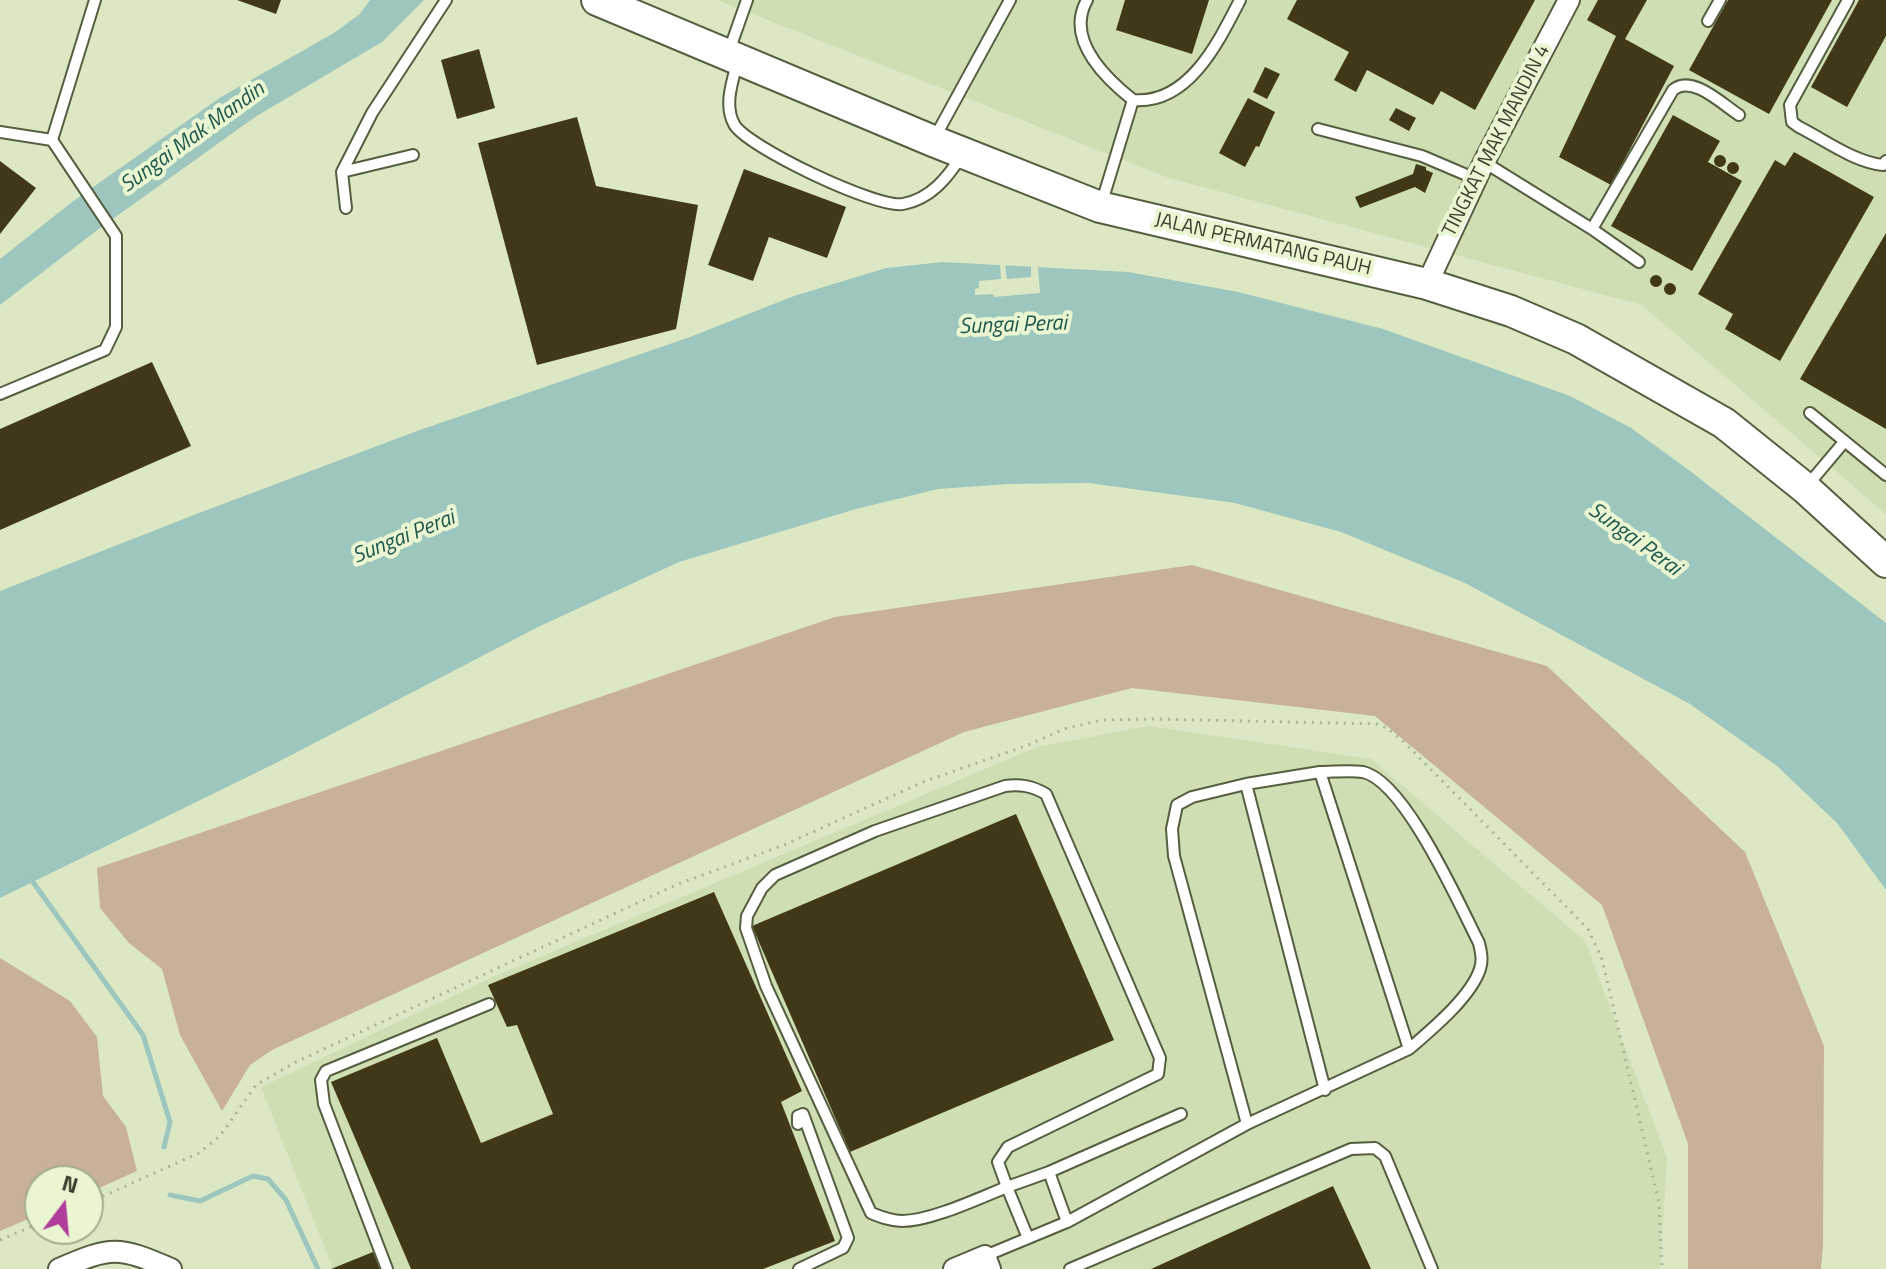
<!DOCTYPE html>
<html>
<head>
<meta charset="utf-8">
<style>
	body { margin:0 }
	#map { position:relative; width:1886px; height:1269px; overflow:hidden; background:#dce8c4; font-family:"Titillium Web",sans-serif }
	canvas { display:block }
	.north { position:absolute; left:24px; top:1165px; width:80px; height:80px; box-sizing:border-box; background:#e9f6d1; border:2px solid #a3ac90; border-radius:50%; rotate:16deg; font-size:22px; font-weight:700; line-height:32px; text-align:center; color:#393e2f }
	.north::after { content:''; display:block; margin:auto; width:28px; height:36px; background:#af3d99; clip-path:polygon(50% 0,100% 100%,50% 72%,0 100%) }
</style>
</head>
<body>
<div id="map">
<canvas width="1886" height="1269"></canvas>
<div class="north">N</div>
</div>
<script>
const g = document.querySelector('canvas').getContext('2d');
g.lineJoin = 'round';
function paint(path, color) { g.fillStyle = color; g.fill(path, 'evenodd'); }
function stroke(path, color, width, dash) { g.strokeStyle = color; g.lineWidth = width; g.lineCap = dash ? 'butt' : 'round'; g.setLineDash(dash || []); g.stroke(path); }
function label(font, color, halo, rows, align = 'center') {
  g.font = font + ' "Titillium Web",sans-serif'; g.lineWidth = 8; g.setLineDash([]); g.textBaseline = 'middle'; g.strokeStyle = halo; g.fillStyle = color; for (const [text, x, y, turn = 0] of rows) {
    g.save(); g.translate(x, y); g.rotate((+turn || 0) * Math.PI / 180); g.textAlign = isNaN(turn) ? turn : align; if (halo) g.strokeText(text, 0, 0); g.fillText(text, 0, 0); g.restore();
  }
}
paint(new Path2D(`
	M717 0H1886V514L1642 305 1169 178Z
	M1149 726 1371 759 1585 941 1667 1158 1660 1269H333L261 1087 495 976 1037 747Z`), '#cfdeb3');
paint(new Path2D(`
	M1192 565 1547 666 1745 852 1824 1046 1823 1246 1821 1269H1688V1144L1602 905 1375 716 1132 688 964 732 272 1050 250 1065 222 1111 180 1035 162 969 129 943 100 908 97 868 835 617Z
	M0 958 70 1001 97 1037 103 1096 126 1127 137 1171 88 1193V1181H40V1214L0 1231Z`), '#c9b099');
paint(new Path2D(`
	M370 0H424L382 42 255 117 96 231 0 305V259L72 202 221 97 334 33 360 14Z
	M943 262 1128 272 1238 292 1383 329 1570 396 1631 428 1690 471 1886 623V890L1837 823 1777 766 1690 704 1465 583 1341 532 1235 503 1089 483 1009 484 938 489 856 509 679 562 538 627 276 763 0 898V591L199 513 417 431 690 337 794 296 886 268Z`), '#9cc6be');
paint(new Path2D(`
	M1000 265H1005L1007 279 1031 277V266H1038L1040 293 994 297 993 294 975 295V289L979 288V281L1001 279Z`), '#dce8c4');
stroke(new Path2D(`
	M30 878 143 1035 170 1122 164 1147
	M170 1195 200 1201 253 1176 268 1179 286 1200 318 1269`), '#9cc6be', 5);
paint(new Path2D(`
	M237 0H281L276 14Z
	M1125 0H1209L1192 54 1116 30Z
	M1297 0H1535L1475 110 1441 91 1433 105 1367 70 1356 92 1334 80 1349 52 1287 19Z
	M1598 0H1647L1625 39 1674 66 1611 185 1559 157 1616 36 1587 20Z
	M1728 0H1832L1769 114 1689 70Z
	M1859 0H1886V36L1847 107 1811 87Z
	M479 49 495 108 457 119 441 60Z
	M1265 67 1280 74 1267 99 1253 92Z
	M1248 98 1275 112 1259 147 1256 146 1245 167 1219 153Z
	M1396 108 1416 118 1409 131 1389 120Z
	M1673 115 1720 141 1708 162 1742 181 1692 271 1611 226Z
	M577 117 596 186 698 205 676 329 537 365 478 143Z
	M1794 152 1874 197 1780 361 1725 329 1733 314 1698 294 1775 160 1785 166Z
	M1714 161a6 6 0 1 1 12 0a6 6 0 1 1-12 0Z
	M0 161 36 188 0 234Z
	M1727 168a6 6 0 1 1 12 0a6 6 0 1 1-12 0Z
	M1416 164 1426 167V170L1433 173 1425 193 1415 187 1360 208 1355 197 1413 174Z
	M744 169 846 207 827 258 769 237 753 281 708 265Z
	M1886 233V429L1800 379Z
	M1650 281a6 6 0 1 1 12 0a6 6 0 1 1-12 0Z
	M1664 289a6 6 0 1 1 12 0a6 6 0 1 1-12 0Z
	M152 362 191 446 0 530V429Z
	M1016 814 1114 1040 850 1152 752 926Z
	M714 892 802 1091 781 1102 835 1241 763 1269H411L331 1082 437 1038 481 1143 553 1114 517 1025 507 1027 488 985Z
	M1333 1186 1371 1269H1151Z
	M373 1252 380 1269H331Z`), '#413818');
const lane = new Path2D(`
	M1087 0C1065 39 1104 77 1133 100L1101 205
	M1848 0 1790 105 1792 122 1799 127C1825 140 1854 162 1883 165L1886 161
	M1708 21 1720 0
	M729 51 747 0
	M737 64C732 82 724 106 734 124 745 146 877 209 903 204 931 199 948 177 962 155
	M1133 100C1188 105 1218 43 1240 0
	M1318 129 1422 156 1476 179
	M0 132 52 140
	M934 139 1010 0
	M1484 162 1592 229 1639 262
	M342 172 413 155
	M346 208 342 172 372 113 446 0
	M1592 229 1673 90C1692 74 1722 104 1739 115
	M0 394 105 350 116 327V236L52 140 95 0
	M1810 413 1886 475
	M1807 486 1844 442
	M1246 784 1320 772 1409 1049
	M798 1124V1116L803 1114 848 1238 843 1248 799 1269
	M1247 1124 1174 856 1172 829 1177 805 1192 797 1246 784 1325 1090
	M1049 1172 1067 1222
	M1028 1238 1007 1187C979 1198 931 1221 902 1221 891 1221 881 1217 871 1213L766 986 746 928 747 916 762 888 775 875 875 831 1005 786C1021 784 1032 786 1046 794L1160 1058 1158 1074 1008 1147 998 1162 1007 1187 1049 1172 1181 1114
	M985 1256 1067 1222 1247 1124 1409 1049C1431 1030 1471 997 1480 969 1483 960 1481 952 1479 943 1460 906 1405 781 1363 772 1350 770 1333 772 1320 772
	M387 1269 324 1104 321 1080 326 1071 489 1004
	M1070 1269 1351 1149 1375 1148 1385 1156 1432 1269`);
const street = new Path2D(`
	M1427 284 1484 162 1569 0
	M59 1269C112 1246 118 1246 171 1269
	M954 1269 985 1256 990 1269`);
const primary = new Path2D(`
	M597 0 933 141 1100 207 1427 284 1511 311 1576 339 1724 423 1805 488 1886 562`);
stroke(lane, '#555f40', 14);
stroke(street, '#555f40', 24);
stroke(primary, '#555f40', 34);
stroke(new Path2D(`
	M88 1203 199 1153 220 1136 256 1085 296 1062 678 884 784 845 923 782 1028 745 1064 729 1102 720 1155 719 1377 724 1387 728 1402 740 1588 929 1602 959 1659 1203 1662 1269
	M0 1240 40 1223`), '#aab496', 3, [2, 6]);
stroke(lane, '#fff', 10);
stroke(street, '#fff', 20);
stroke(primary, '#fff', 30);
label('20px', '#393e2f', '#e9f6d1', [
	["TINGKAT MAK MANDIN 4",1497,141,-63],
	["JALAN PERMATANG PAUH",1263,245,13]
]);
label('italic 22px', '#1e574e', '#e9f6d1', [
	["Sungai Mak Mandin",193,138,-36],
	["Sungai Perai",1013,326,-2],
	["Sungai Perai",404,538,-22],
	["Sungai Perai",1634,540,36]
]);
</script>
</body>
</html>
